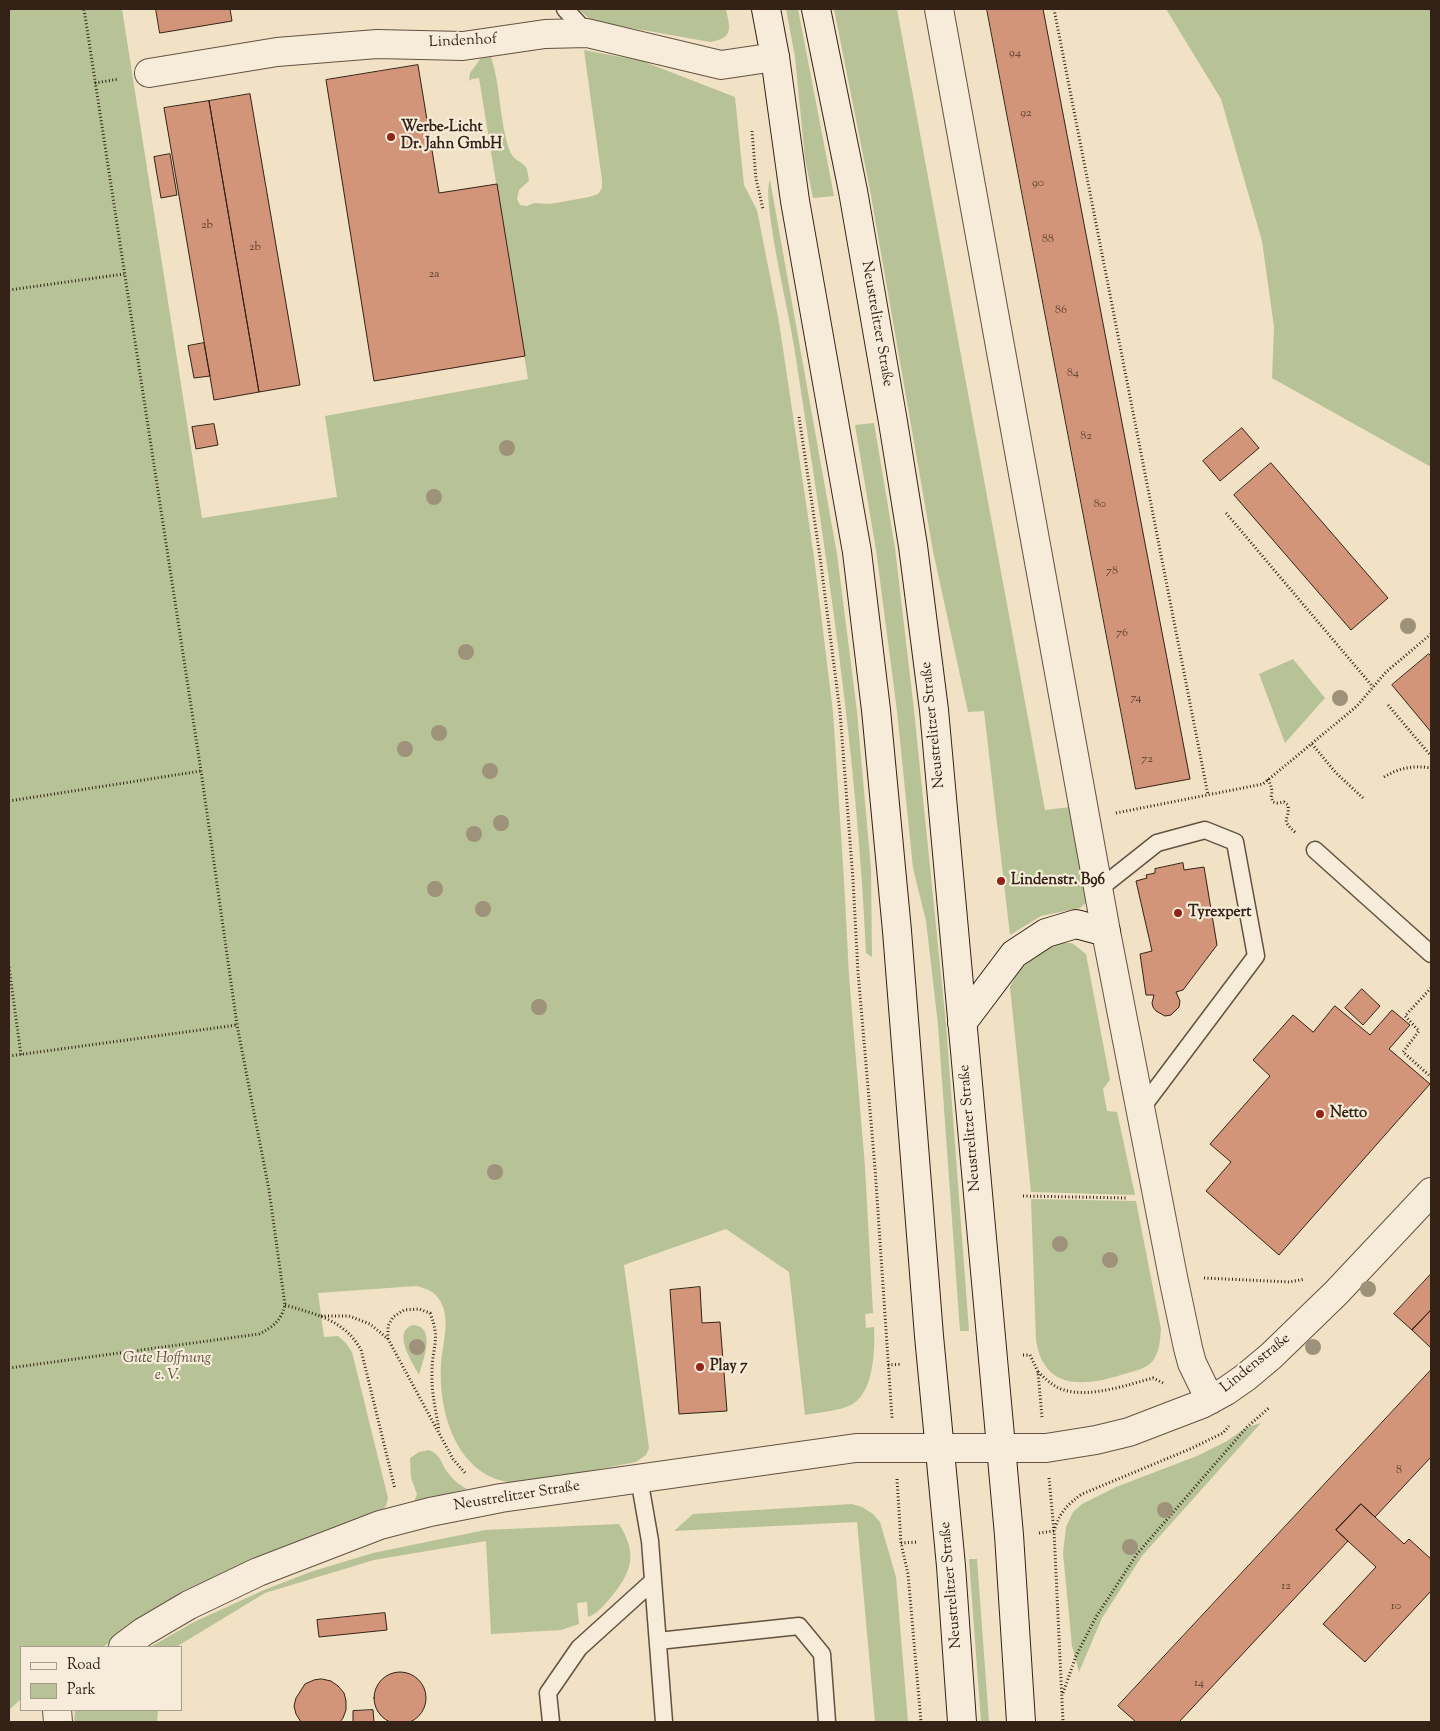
<!DOCTYPE html>
<html>
<head>
<meta charset="utf-8">
<style>
	body { margin:0 }
	#map { position:relative; width:1440px; height:1731px; overflow:hidden; background:#f1e1c5; font-family:"Sorts Mill Goudy",serif }
	canvas { display:block }
	.frame { position:absolute; inset:0; border:10px solid #342216; pointer-events:none }
	.legend { position:absolute; left:20px; top:1646px; width:162px; height:65px; box-sizing:border-box; background:#f6ecd9; border:1px solid #a89b8b; margin:0; padding:6px 9px; list-style:none; font-size:15px; color:#342216 }
	.legend li { display:flex; align-items:center; gap:10px; height:25px }
	.legend b { width:25px; border:1px solid #a89b8b }
</style>
</head>
<body>
<div id="map">
<canvas width="1440" height="1731"></canvas>
<div class="frame"></div>
<ul class="legend">
<li><b style="height:6px;background:#f6ecd9"></b>Road</li>
<li><b style="height:14px;background:#b7c397"></b>Park</li>
</ul>
</div>
<script>
const g = document.querySelector('canvas').getContext('2d');
g.lineJoin = 'round';
function paint(path, color) { g.fillStyle = color; g.fill(path, 'evenodd'); }
function stroke(path, color, width, dash) { g.strokeStyle = color; g.lineWidth = width; g.lineCap = dash ? 'butt' : 'round'; g.setLineDash(dash || []); g.stroke(path); }
function label(font, color, halo, rows, align = 'center') {
  g.font = font + ' "Sorts Mill Goudy",serif'; g.lineWidth = 4.5; g.setLineDash([]); g.textBaseline = 'middle'; g.strokeStyle = halo; g.fillStyle = color; for (const [text, x, y, turn = 0] of rows) {
    g.save(); g.translate(x, y); g.rotate((+turn || 0) * Math.PI / 180); g.textAlign = isNaN(turn) ? turn : align; if (halo) g.strokeText(text, 0, 0); g.fillText(text, 0, 0); g.restore();
  }
}
paint(new Path2D(`
	M9 9H122L202 518 337 497 325 416 528 379 479 78 472 79 469 81 470 73 481 58 491 57C501 87 499 120 509 149 513 160 519 160 525 166 528 170 528 176 529 181L519 190 517 199 520 205 527 206 534 203 550 204 589 197 598 194 602 188V180L584 50 642 61 735 97 744 185 757 210 779 322 814 557 833 712 844 880 849 976 865 1167 873 1313 865 1314 866 1328 874 1327C875 1349 874 1390 854 1403 843 1411 819 1412 805 1415L789 1272 726 1229 624 1265 649 1448 646 1455 636 1462C610 1467 584 1472 557 1477 546 1479 532 1483 520 1483 460 1483 438 1416 441 1365 442 1344 452 1318 439 1299 434 1291 425 1288 416 1286L318 1293 324 1337 338 1336 346 1343 352 1352 388 1498 386 1506 379 1513 134 1624 103 1647H21V1699L9 1710Z
	M578 9H726C730 29 734 38 710 42L592 21Z
	M786 9H798L834 196 813 198 805 159 795 57Z
	M834 9H897L1045 810 1070 807 1086 903 1080 908 1041 916 1010 935 984 711 968 712 933 551 870 190Z
	M1166 9H1431V467L1272 378 1274 327 1262 241 1221 99Z
	M770 180 837 554 857 712 871 869 872 957 866 953C857 749 825 547 794 346 790 317 761 198 770 180Z
	M874 423 895 548 914 710 946 1024 969 1331H960L938 1025 926 921 913 868 897 711 876 550 855 425Z
	M1293 659 1325 698 1285 743 1259 674Z
	M1056 943H1072L1086 954 1110 1080 1103 1089 1107 1111 1117 1112 1135 1195 1031 1192 1010 987 1019 970 1038 954Z
	M1031 1199 1136 1201 1161 1329C1160 1339 1160 1350 1154 1359 1148 1369 1134 1371 1124 1374 1100 1382 1061 1391 1045 1365 1039 1357 1038 1349 1036 1340Z
	M413 1325C437 1327 423 1360 419 1375 413 1363 391 1332 413 1325Z
	M1261 1423 1142 1556 1102 1618 1079 1672 1072 1646 1063 1553 1066 1527 1073 1512 1082 1504 1116 1487 1197 1456 1227 1441 1247 1427Z
	M429 1450C443 1456 440 1464 449 1474 454 1481 460 1485 467 1489L414 1502 417 1494 411 1478 410 1458 419 1452Z
	M852 1504 862 1507 873 1514 880 1522 896 1577 908 1722H875L857 1522 674 1531 693 1514Z
	M619 1524C637 1553 633 1570 612 1596 606 1603 597 1614 588 1617L587 1602 577 1603 579 1624 561 1630 491 1634 486 1541 374 1560 265 1593 176 1647H150L194 1622 264 1590 310 1572 373 1553 485 1530Z
	M969 1559H977L989 1722H981Z
	M75 1710H158L157 1722H74Z`), '#b7c397');
const building = new Path2D(`
	M156 9H230L232 21 160 33Z
	M987 9H1043L1190 779 1136 789Z
	M418 65 439 193 497 184 525 356 374 381 326 80Z
	M250 94 300 385 259 392 209 101Z
	M209 101 259 392 214 400 164 108Z
	M170 154 177 195 161 198 154 157Z
	M204 343 210 376 194 378 188 346Z
	M214 424 218 445 196 449 192 427Z
	M1242 428 1259 448 1220 481 1203 461Z
	M1271 463 1388 598 1351 630 1234 495Z
	M1429 654 1431 656V732L1392 685Z
	M1183 863 1184 870 1204 867 1217 945 1183 990 1176 992 1180 1001 1179 1007 1171 1015 1165 1016 1156 1011 1153 1007 1152 1003 1154 995H1146L1140 954 1152 951 1136 881 1147 878 1146 875 1155 873V869Z
	M1362 989 1380 1006 1363 1025 1345 1008Z
	M1335 1006 1370 1035 1392 1010 1410 1025 1389 1049 1430 1084 1279 1255 1206 1191 1231 1162 1210 1144 1270 1076 1253 1060 1293 1015 1313 1032Z
	M1431 1274V1310L1412 1330 1394 1314Z
	M700 1287 702 1323 720 1322 727 1411 679 1414 670 1290Z
	M1431 1310V1348L1412 1330Z
	M1431 1370V1457L1375 1517 1361 1504 1336 1530 1348 1541 1179 1722H1136L1118 1706Z
	M1361 1504 1404 1544 1409 1539 1431 1559V1591L1365 1662 1323 1624 1376 1567 1336 1530Z
	M385 1613 387 1630 319 1637 317 1620Z
	M374 1698a26 26 0 1 1 52 0a26 26 0 1 1-52 0Z
	M322 1679 331 1681 338 1686 344 1693 346 1701V1710L343 1718 340 1722H301L296 1714 294 1706 296 1698 305 1684 314 1680Z
	M373 1710 374 1722H353V1711Z`);
paint(building, '#d2957a');
stroke(building, '#342216', 1);
const lane = new Path2D(`
	M565 9 587 33
	M1315 850 1431 954
	M1099 889 1157 843 1205 830 1235 842 1256 956 1141 1109
	M639 1478 650 1541 664 1722
	M658 1641 799 1626 822 1654 827 1722
	M551 1722 548 1693 579 1648 653 1581`);
const street = new Path2D(`
	M939 9 1106 932 1173 1277 1188 1348 1192 1363 1210 1400
	M149 73 277 52 377 44 463 46 545 34 587 33 721 65 775 57
	M123 1647 143 1632 189 1605 258 1572 380 1525 430 1512 501 1498 856 1448H1046L1096 1440 1129 1432 1202 1404 1226 1391 1246 1377 1271 1356 1336 1293 1431 1192
	M57 1710 58 1722`);
const secondary = new Path2D(`
	M766 9 775 57 795 201 857 552 876 710 897 931 929 1336 951 1566 962 1722
	M816 9 853 191 893 422 913 546 934 710 1009 1535 1021 1722
	M962 1023 1014 954 1046 933 1076 924 1106 932`);
stroke(lane, '#635242', 19);
stroke(street, '#635242', 30);
stroke(secondary, '#342216', 30);
stroke(new Path2D(`
	M1054 9 1208 795
	M95 83 119 79
	M752 131 756 179 763 209
	M9 290 124 274
	M799 417 820 557 840 712 853 880 858 972 875 1168 892 1418
	M1226 513 1373 687
	M1388 705 1431 756
	M1312 744 1336 773 1363 798
	M1384 777C1399 768 1413 765 1431 768
	M1268 779C1271 786 1273 790 1271 797L1273 802 1277 803 1284 802 1288 805C1290 822 1279 818 1296 833
	M9 801 201 771
	M1116 813 1263 784 1357 706 1386 672 1431 634
	M9 967 21 1055
	M1431 988 1405 1016 1419 1031 1403 1052 1431 1077
	M9 1056 237 1025
	M1023 1196 1127 1198
	M1204 1278 1290 1282 1305 1279
	M285 1305C315 1314 345 1320 361 1350L395 1489
	M321 1316H349L370 1324 388 1339 453 1459 466 1474
	M388 1339V1326L393 1317 404 1310 419 1309 430 1313C441 1340 432 1347 432 1371 431 1392 436 1411 439 1430
	M1023 1355H1030L1038 1372 1042 1417
	M888 1365 902 1364
	M9 1368 259 1334C273 1327 281 1321 285 1305L269 1190 237 1025 201 771 84 9
	M1038 1372C1046 1379 1053 1387 1064 1390 1090 1398 1127 1385 1153 1378L1165 1384
	M1049 1478 1054 1531 1063 1722
	M897 1479 901 1543 908 1574 921 1722
	M1055 1528C1060 1512 1068 1504 1082 1494L1190 1449 1223 1433 1229 1426
	M1039 1533 1054 1531
	M901 1543 918 1542
	M1063 1693 1076 1656 1096 1617 1137 1554 1247 1427 1270 1407`), '#342216', 3, [1, 2.5]);
stroke(lane, '#f6ecd9', 16);
stroke(street, '#f6ecd9', 28);
stroke(secondary, '#f6ecd9', 28);
g.fillStyle = '#9e927a';
for (const [x, y] of [
	[507,448],
	[434,497],
	[1408,626],
	[466,652],
	[1340,698],
	[439,733],
	[405,749],
	[490,771],
	[501,823],
	[474,834],
	[435,889],
	[483,909],
	[539,1007],
	[495,1172],
	[1060,1244],
	[1110,1260],
	[1368,1289],
	[417,1347],
	[1313,1347],
	[1165,1510],
	[1130,1547]
]) { g.beginPath(); g.arc(x, y, 8, 0, 2 * Math.PI); g.fill(); }
for (const [x, y, r, color] of [
	[391,137,5,"#8f2418"],
	[1001,881,5,"#8f2418"],
	[1178,913,5,"#8f2418"],
	[1320,1114,5,"#8f2418"],
	[700,1367,5,"#8f2418"]
]) { const dot = new Path2D(); dot.arc(x, y, r, 0, 2 * Math.PI); g.fillStyle = color; g.fill(dot); stroke(dot, '#f6ecd9', 2); }
label('12px', '#5c3f2f', null, [
	["94",1015,54],
	["92",1026,114],
	["90",1038,184],
	["2b",207,226],
	["88",1048,240],
	["2b",255,248],
	["2a",434,275],
	["86",1061,311],
	["84",1073,374],
	["82",1086,437],
	["80",1100,505],
	["78",1112,572],
	["76",1122,634],
	["74",1136,699],
	["72",1147,760],
	["8",1399,1471],
	["12",1286,1587],
	["10",1396,1607],
	["14",1199,1684]
]);
label('15px', '#342216', '#f6ecd9', [
	["Lindenhof",463,42,-3],
	["Neustrelitzer Straße",876,324,80],
	["Neustrelitzer Straße",934,725,-96],
	["Neustrelitzer Straße",971,1128,-95],
	["Lindenstraße",1256,1364,-39],
	["Neustrelitzer Straße",517,1497,-9],
	["Neustrelitzer Straße",952,1585,-95]
]);
label('bold 15px', '#342216', '#f6ecd9', [
	["Werbe-Licht",401,128],
	["Dr. Jahn GmbH",401,145],
	["Lindenstr. B96",1011,881],
	["Tyrexpert",1188,913],
	["Netto",1330,1114],
	["Play 7",710,1367]
], 'left');
label('italic 15px', '#5b523d', '#f6ecd9', [
	["Gute Hoffnung",167,1359],
	["e. V.",167,1376]
]);
</script>
</body>
</html>
